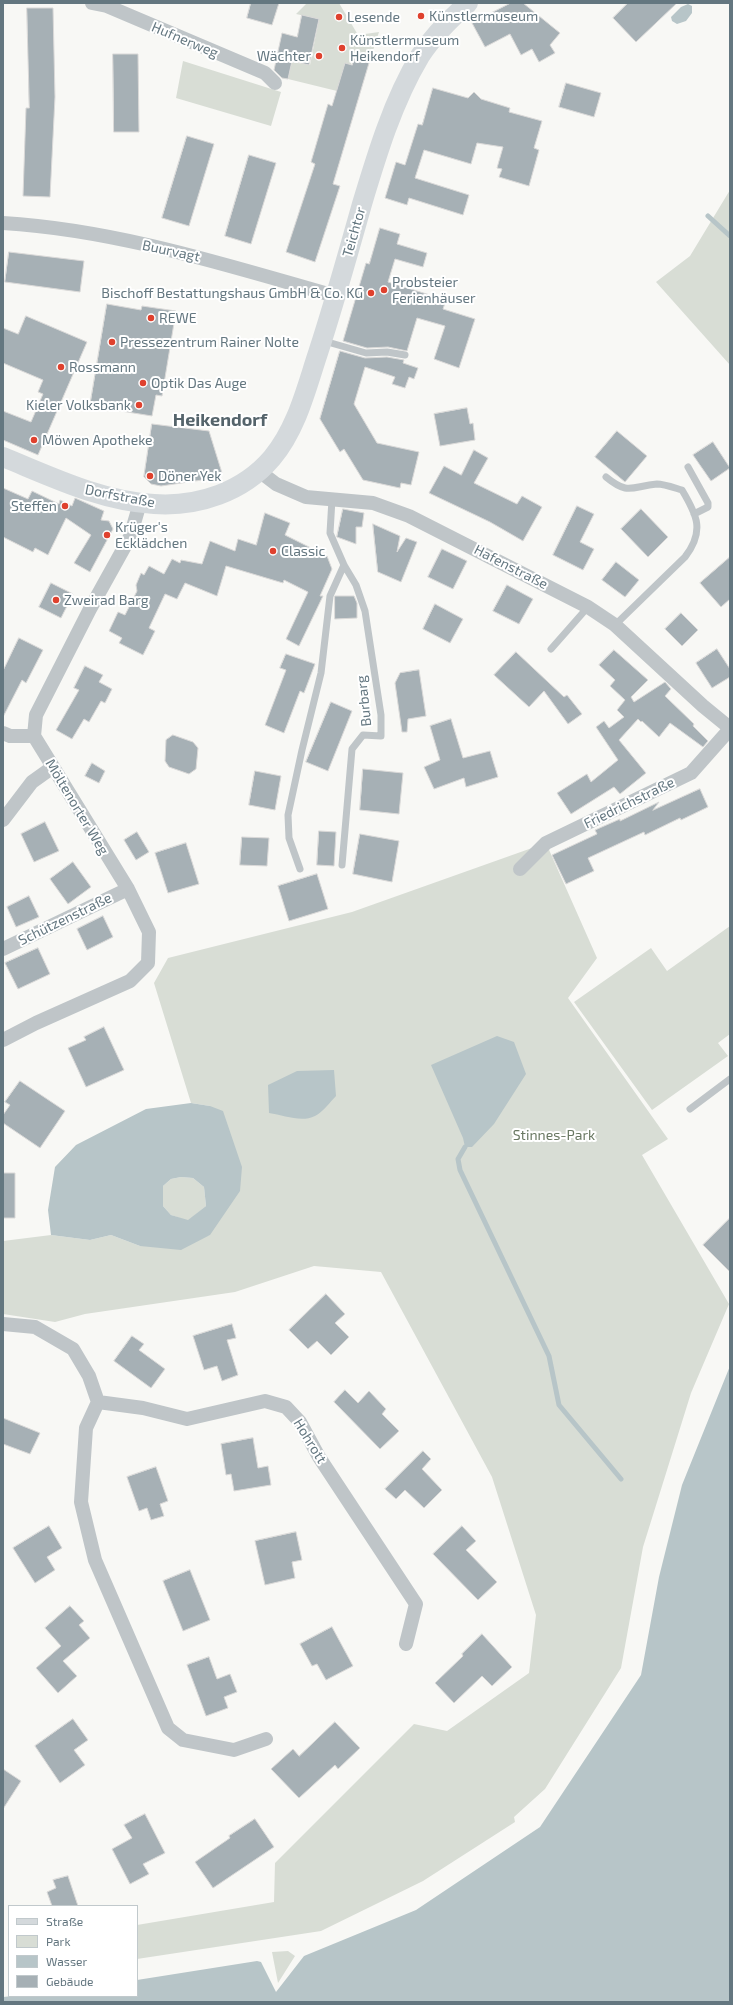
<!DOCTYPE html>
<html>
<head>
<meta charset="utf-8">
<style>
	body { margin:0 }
	#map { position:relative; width:733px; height:2005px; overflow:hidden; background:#f8f8f5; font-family:"Exo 2",sans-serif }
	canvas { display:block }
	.frame { position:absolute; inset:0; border:4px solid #647780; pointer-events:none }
	.legend { position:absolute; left:8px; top:1905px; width:130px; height:92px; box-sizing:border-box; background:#fff; border:1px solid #c1c9cc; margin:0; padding:5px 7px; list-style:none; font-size:12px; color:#647780 }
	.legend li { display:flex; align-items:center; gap:8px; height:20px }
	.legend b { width:20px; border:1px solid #c1c9cc }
</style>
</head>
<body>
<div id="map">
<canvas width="733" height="2005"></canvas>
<div class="frame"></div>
<ul class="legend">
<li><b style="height:5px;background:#d4d9dc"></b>Straße</li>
<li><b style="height:11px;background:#d8ddd5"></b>Park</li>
<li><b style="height:11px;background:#b7c5c8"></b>Wasser</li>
<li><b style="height:11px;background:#a6b0b5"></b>Gebäude</li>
</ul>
</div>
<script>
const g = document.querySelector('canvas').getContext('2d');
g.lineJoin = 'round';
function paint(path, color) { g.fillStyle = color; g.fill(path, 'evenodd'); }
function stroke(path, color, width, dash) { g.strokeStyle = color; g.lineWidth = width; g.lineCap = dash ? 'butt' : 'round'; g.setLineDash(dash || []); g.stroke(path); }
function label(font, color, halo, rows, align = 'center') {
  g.font = font + ' "Exo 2",sans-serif'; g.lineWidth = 4; g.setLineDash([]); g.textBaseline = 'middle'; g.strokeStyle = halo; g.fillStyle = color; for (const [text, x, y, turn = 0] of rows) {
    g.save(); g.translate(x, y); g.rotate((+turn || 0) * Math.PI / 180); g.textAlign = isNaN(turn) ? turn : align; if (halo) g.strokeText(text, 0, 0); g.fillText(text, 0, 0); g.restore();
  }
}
paint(new Path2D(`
	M307 3H339L358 35 379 32 369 63 354 58 337 91 288 79 292 62 310 65 319 19 296 14Z
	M183 61 281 92 271 126 176 98Z
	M730 190V365L656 282 690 256Z
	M546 843 597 958 568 998 668 1139 642 1155 729 1304 691 1393 643 1547 621 1668 545 1789 514 1817 515 1822 423 1881 321 1931 137 1959V1925L274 1902 275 1863 414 1724 447 1731 529 1673 536 1615 492 1477 381 1272 314 1266 235 1292 85 1314 55 1322 3 1314V1241L51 1235 90 1240 111 1235 140 1246 210 1235V1106L191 1103 154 983 168 958 352 912Z
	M730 926V1034L718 1043 728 1056 652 1110 574 1002 651 948 667 971Z
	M181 1177 193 1178 204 1187 206 1206 188 1221 171 1215 163 1206V1186L171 1179Z
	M288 1951 295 1956 278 1983 272 1952Z`), '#d8ddd5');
paint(new Path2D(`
	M688 4 692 6V13L686 21 677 24 672 21 671 17 681 7Z
	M497 1036 514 1042 526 1074 494 1124 472 1147H465L463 1138 431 1065Z
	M334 1070 336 1096C330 1102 323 1112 315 1116 301 1123 284 1115 269 1113L268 1085 297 1071Z
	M191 1103 210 1106 223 1111 242 1167 240 1191 210 1235 181 1250 140 1246 111 1235 90 1240 51 1235 48 1210 55 1167 76 1145 146 1109ZM181 1177 193 1178 204 1187 206 1206 188 1220 171 1215 163 1206V1186L171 1179Z
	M730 1366V2002H3V1997L13 1996H137V1980L257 1961 261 1962 276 1992 304 1956 416 1910 540 1827 641 1675 659 1577 682 1485Z`), '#b7c5c8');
stroke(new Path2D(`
	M708 216 730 236
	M465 1147 458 1159 460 1170 549 1356 559 1405 621 1479`), '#b7c5c8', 5);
const building = new Path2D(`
	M251 3H279L272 25 247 18Z
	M511 3H523L560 33 550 45 555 53 539 62 532 49 521 55 510 34 485 47 472 23Z
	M628 3H677L636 42 613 18Z
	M27 8H53L55 97 50 197 23 196 26 108H29Z
	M302 15 319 19 309 65 292 61 288 79 282 78 274 70 282 33 297 37Z
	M113 54H138L139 132H114Z
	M354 58 369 63 333 184 340 186 315 262 286 252 315 164 311 162 328 104 332 106 345 63 352 65Z
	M566 83 601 93 594 117 559 107Z
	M433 88 468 98 474 92 481 99 510 108 509 112 542 121 534 148 539 150 529 186 499 177 502 169 497 168 503 147 477 143 471 164 424 150 415 178 469 195 463 215 409 198 407 205 385 198 396 162 405 165 418 124 422 125Z
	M187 136 214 144 189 226 162 218Z
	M249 155 276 163 251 244 225 236Z
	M380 228 400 234 397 244 427 253 423 267 395 259 388 282 446 300 443 309 475 319 459 368 434 359 445 326 417 318 407 351 388 347 367 348 343 341 366 263 369 264Z
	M9 252 84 261 80 292 5 282Z
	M107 304 141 310 142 306 176 311 162 396 156 395 152 416 90 406Z
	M26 316 87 342 38 455 3 440V411L31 422 43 394 38 392 43 380 3 363V328L18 334Z
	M340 351 365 358 387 357 404 360 403 363 418 368 414 379 409 377 405 388 392 384 395 377 365 367 354 404 377 443 419 452 411 485 401 483 400 488 363 480 344 449 340 452 320 419Z
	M467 408 470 424 473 423 475 440 440 446 434 414Z
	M152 424 209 431 222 473 202 480 161 486 151 484 144 477Z
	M617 431 647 456 625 482 595 457Z
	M713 442 730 468 711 481 693 455Z
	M474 450 488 458 474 483 517 504 522 496 542 507 523 541 490 522 429 493 444 466 461 475Z
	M3 488 28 499 32 491 59 504 60 500 72 506 75 498 104 511 101 520 109 521 113 529 90 572 74 563 91 535 66 518 48 555 35 548 33 552 3 537Z
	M577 506 594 514 580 542 594 549 583 570 553 555Z
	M343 509 364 513 362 527H356V544L337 537Z
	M641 509 668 537 648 557 621 529Z
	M265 513 290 523 285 535 327 556 332 569 320 596H323L299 646 286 639 308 592 284 580 283 583 226 566 217 596 185 583 177 599 165 594 149 628 155 631 143 655 119 643 122 638 109 631 118 612 125 615 137 591 136 585 141 573 144 575 149 566 164 574 172 559 180 563 181 560 202 564 210 541 235 551 238 539 256 545Z
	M373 524 400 536 397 552 406 538 417 542 401 582 378 572Z
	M442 549 467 561 453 589 428 577Z
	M730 557V599L721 607 700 583Z
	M616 562 639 580 625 597 602 580Z
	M51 583 73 594 61 618 39 607Z
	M507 585 533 599 519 624 493 611Z
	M335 596H354L357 603V618L335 619Z
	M435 604 463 619 450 643 423 629Z
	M681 613 698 630 682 646 665 629Z
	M19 638 43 650 26 683 22 680 3 717V671Z
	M717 649 730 669V677L712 688 696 663Z
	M614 650 648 680 631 697 634 702 665 682 671 689 665 696 694 724 693 726 708 741 703 747 670 723 659 737 642 721 641 722 638 719 619 740 646 773 620 794 614 787 571 814 557 793 587 774 591 782 618 760 596 727 604 721 609 728 624 717 617 710 625 700 610 686 615 680 599 665Z
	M516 652 564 697 567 695 582 714 568 724 544 691 529 707 494 675Z
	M286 654 315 664 304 693 300 691 284 733 265 725 286 670 280 668Z
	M85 666 103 675 99 682 112 689 105 703 101 701 89 722 84 719 72 739 56 730 79 690 74 688Z
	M419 670 426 716 408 719 407 732H402L395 683 400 673Z
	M331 702 352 711 328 771 306 762Z
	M451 719 463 758 490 751 498 777 466 787 464 778 434 789 424 767 440 760 430 726Z
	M173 735 193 742 198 748 196 769 189 774 169 767 165 761 166 740Z
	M92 763 105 771 99 783 85 776Z
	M363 769 403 773 399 814 360 810Z
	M255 771 281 776 275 810 249 805Z
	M700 789 708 807 681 820 680 818 645 835 644 832 588 858 594 871 566 884 552 855 597 834 595 830 620 819V821L659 802 653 810Z
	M45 822 59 851 34 862 21 834Z
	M319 831 336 832 334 866 317 865Z
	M137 832 149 852 136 860 124 840Z
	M360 834 399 841 392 882 353 874Z
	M242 837 269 838 267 866 240 865Z
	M186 843 199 884 168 893 155 853Z
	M73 862 91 887 68 904 50 879Z
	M317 874 328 909 289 921 278 886Z
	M29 896 39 917 16 927 7 907Z
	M103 916 113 937 87 950 77 929Z
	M38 948 50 974 18 989 5 963Z
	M104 1027 124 1070 86 1087 68 1048 86 1040 84 1037Z
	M20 1081 65 1111 40 1148 3 1123V1115L10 1105 5 1102Z
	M3 1173H15V1218H3Z
	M730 1218V1272L703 1245Z
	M326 1294 345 1314 335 1323 349 1337 331 1355 317 1341 308 1349 289 1330Z
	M232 1324 236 1338 227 1340 238 1375 222 1381 217 1366 204 1370 193 1336Z
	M132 1336 144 1344 139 1350 165 1369 151 1388 114 1361Z
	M345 1390 358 1403 369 1391 386 1409 382 1414 399 1431 380 1449 334 1402Z
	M3 1418 40 1433 30 1454 3 1444Z
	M253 1438 258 1468 268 1466 271 1485 234 1491 231 1474 226 1475 221 1444Z
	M423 1451 431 1459 422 1469 442 1490 424 1508 405 1490 396 1499 385 1489Z
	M156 1467 168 1501 160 1504 164 1516 151 1520 147 1508 139 1511 127 1477Z
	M49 1526 62 1548 47 1557 55 1570 35 1583 13 1548Z
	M462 1526 476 1541 466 1550 497 1582 478 1600 433 1554Z
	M296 1532 302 1560 292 1562 295 1578 265 1585 255 1541Z
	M190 1570 210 1620 183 1631 163 1581Z
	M70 1606 84 1621 79 1625 90 1638 63 1661 77 1676 58 1693 36 1668 61 1646 45 1628Z
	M332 1627 353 1666 326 1680 317 1664 312 1666 300 1644Z
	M482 1634 512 1667 492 1686 482 1676 454 1703 435 1683 463 1656 462 1654Z
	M209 1657 217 1679 230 1674 237 1692 224 1697 228 1708 206 1716 187 1665Z
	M73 1719 88 1740 74 1750 85 1765 60 1783 35 1746Z
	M335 1722 360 1748 338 1769 335 1765 299 1798 271 1769 293 1749 299 1756Z
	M3 1769 21 1781 3 1809Z
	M145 1814 165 1853 143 1864 149 1874 130 1884 112 1849 132 1838 124 1825Z
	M255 1819 274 1847 213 1888 195 1862 230 1838 229 1836Z
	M68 1876 78 1906H52L47 1892 56 1888 53 1880Z`);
paint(building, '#a6b0b5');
stroke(building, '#dad9d8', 1);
stroke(new Path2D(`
	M324 341 366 353 387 352 405 355
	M688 467 708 503V507L694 514
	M606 477C629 496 632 486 657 484 664 484 675 488 682 490 697 515 705 531 685 557L615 625
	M332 499 330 533 344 565 356 585 365 611 381 715V736L363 735 352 749 342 865
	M551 649 588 607
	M300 869 289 838 288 815 302 750 321 673 330 596 344 565
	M690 1109 730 1079`), '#bfc5c8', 7);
stroke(new Path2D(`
	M92 3 107 6 265 73 275 83
	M3 223C117 230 226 265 335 296
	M259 471 276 484 306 497 373 503 409 516 588 607 615 625 703 706 730 728
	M3 733 10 736H34
	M3 820 32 782 53 767
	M520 869 546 843 691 773 730 729
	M3 949 128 889
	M3 1040 36 1023 130 981 148 963 149 932 128 889 34 736 36 715 90 609 130 537 140 503
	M3 1324 35 1327 73 1349 89 1376 98 1402 86 1428 81 1502 95 1560 168 1728 183 1740 234 1750 266 1739
	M98 1402 143 1408 187 1419 265 1401 286 1407 300 1422 319 1457 416 1604 406 1644`), '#bfc5c8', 14);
stroke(new Path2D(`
	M3 457C52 477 101 501 154 504 198 507 243 492 272 458 297 428 306 389 318 353 334 304 348 254 362 204 377 154 393 101 420 56 433 36 450 19 468 3`), '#d4d9dc', 20);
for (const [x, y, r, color] of [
	[421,16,4,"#df412e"],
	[339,17,4,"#df412e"],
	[342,48,4,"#df412e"],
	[319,56,4,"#df412e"],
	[384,290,4,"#df412e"],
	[371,293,4,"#df412e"],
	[151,318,4,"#df412e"],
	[112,342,4,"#df412e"],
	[61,367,4,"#df412e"],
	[143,383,4,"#df412e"],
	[139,405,4,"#df412e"],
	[34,440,4,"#df412e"],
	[150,476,4,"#df412e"],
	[65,506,4,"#df412e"],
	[107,535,4,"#df412e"],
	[273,551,4,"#df412e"],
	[56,600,4,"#df412e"]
]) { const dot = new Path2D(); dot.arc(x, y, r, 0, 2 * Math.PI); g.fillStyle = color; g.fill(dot); stroke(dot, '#fff', 1.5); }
label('14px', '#647780', '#fff', [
	["Künstlermuseum",429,16],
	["Lesende",347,17],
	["Künstlermuseum",350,40],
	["Heikendorf",350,56],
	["Wächter",311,56,"right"],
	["Probsteier",392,282],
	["Ferienhäuser",392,298],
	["Bischoff Bestattungshaus GmbH & Co. KG",363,293,"right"],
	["REWE",159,318],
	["Pressezentrum Rainer Nolte",120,342],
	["Rossmann",69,367],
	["Optik Das Auge",151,383],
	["Kieler Volksbank",131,405,"right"],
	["Möwen Apotheke",42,440],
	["Döner Yek",158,476],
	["Steffen",57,506,"right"],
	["Krüger's",115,527],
	["Ecklädchen",115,543],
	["Classic",281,551],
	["Zweirad Barg",64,600]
], 'left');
label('14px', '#647780', '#fff', [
	["Hufnerweg",185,40,23],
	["Teichtor",354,232,-74],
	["Buurvagt",171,251,12],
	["Dorfstraße",120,496,11],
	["Hafenstraße",511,567,27],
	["Burbarg",364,701,-96],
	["Friedrichstraße",629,803,-26],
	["Möltenorter Weg",77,807,59],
	["Schützenstraße",65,919,-26],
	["Hohrott",310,1441,58]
]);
label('14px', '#697862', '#fff', [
	["Stinnes-Park",554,1135]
]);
label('bold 18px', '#55646b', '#fff', [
	["Heikendorf",220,420]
]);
</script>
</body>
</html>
